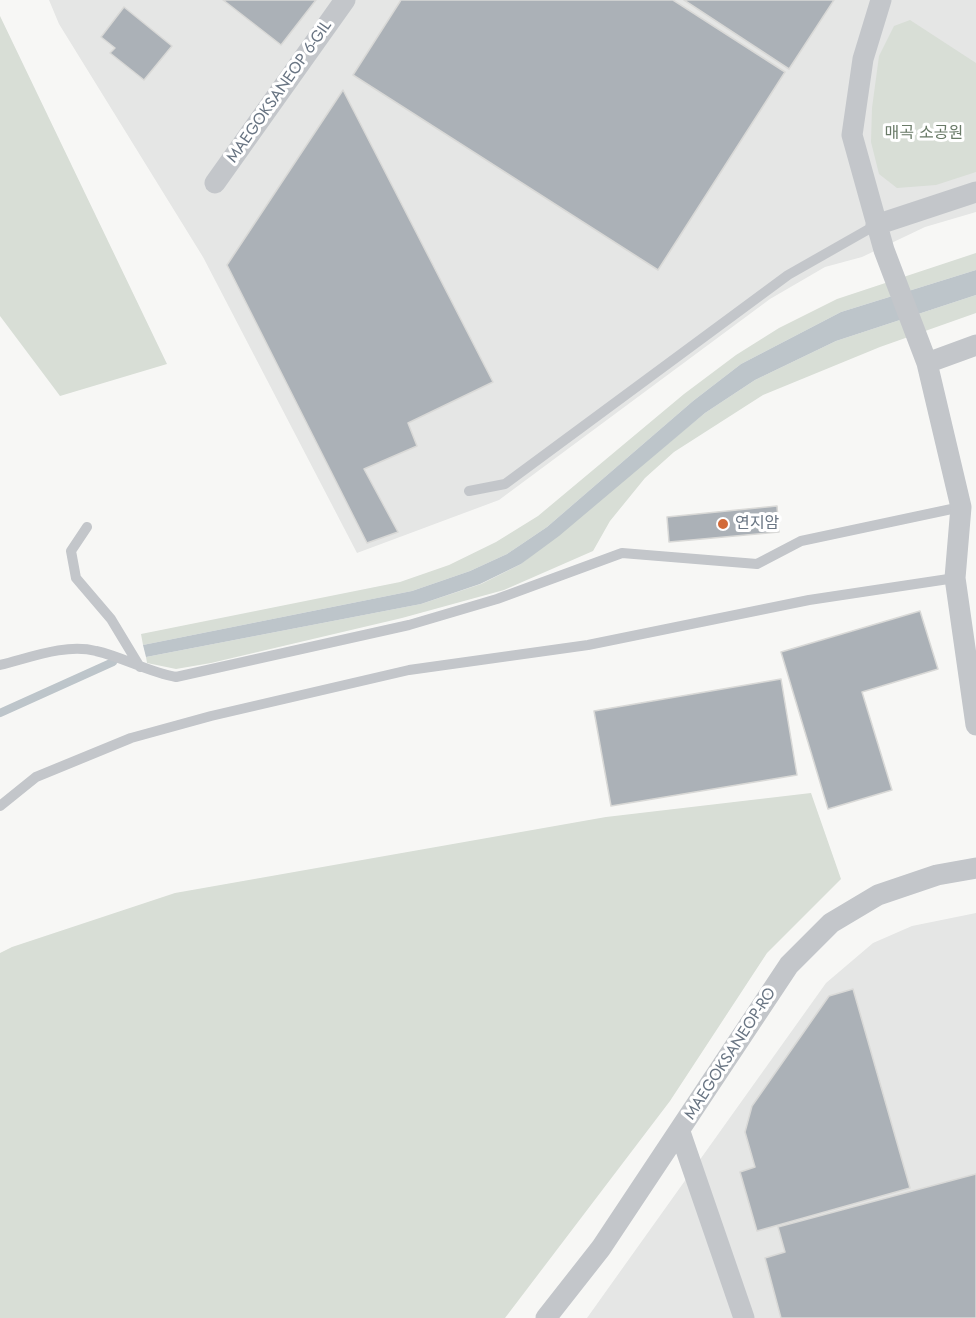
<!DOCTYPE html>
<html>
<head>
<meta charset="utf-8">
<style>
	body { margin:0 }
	canvas { display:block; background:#f7f7f5 }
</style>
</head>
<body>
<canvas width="976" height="1318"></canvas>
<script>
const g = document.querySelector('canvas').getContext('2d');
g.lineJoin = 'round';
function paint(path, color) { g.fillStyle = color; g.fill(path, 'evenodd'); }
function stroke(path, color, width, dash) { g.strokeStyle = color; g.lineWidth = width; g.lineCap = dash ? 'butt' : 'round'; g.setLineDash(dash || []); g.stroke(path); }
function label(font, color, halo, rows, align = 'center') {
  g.font = font + ' Jost,"Noto Sans KR",sans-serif'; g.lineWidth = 6; g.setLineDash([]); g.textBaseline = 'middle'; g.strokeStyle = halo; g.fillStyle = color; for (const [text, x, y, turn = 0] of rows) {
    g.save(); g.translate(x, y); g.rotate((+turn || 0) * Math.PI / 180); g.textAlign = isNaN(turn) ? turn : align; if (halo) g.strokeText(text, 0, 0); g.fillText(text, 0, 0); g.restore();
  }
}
paint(new Path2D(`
	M49 0H976V212L925 227 862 257 825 267 770 299 499 500 357 553 203 257 59 24Z
	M976 913V1318H587L826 983 873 943 912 926Z`), '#e5e6e5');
paint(new Path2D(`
	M0 16 167 364 60 396 0 316Z
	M910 20 976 63V172L936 185 897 188 879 174 871 142 872 108 879 56 894 26Z
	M976 253V270L841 312 741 364 693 401 547 527 507 554 470 571 412 591 143 645 141 634 400 582 449 565 496 542 538 516 684 394 736 355 779 328 837 299Z
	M976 295V313L880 347 763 395 674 452 645 478 610 521 593 551 504 590 402 618 211 663 176 669 147 663 146 657 421 604 481 584 521 564 705 413 755 380 836 341Z
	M811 793 841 879 767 953 670 1101 505 1318H0V953L12 947 175 893 606 817Z`), '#d8ded6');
paint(new Path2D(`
	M976 270V295L836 341 755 380 705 413 559 536 521 564 480 584 421 604 146 657 143 645 412 591 470 571 507 554 547 527 693 401 741 364 841 312Z`), '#bdc5ca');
stroke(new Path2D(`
	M0 713 113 662`), '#bdc5ca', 8);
const building = new Path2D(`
	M223 0H316L281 45Z
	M401 0H673L785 72 658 270 353 75Z
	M684 0H834L789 69Z
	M124 7 172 46 144 80 110 53 115 48 101 37Z
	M343 90 493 382 408 423 417 446 364 469 398 532 367 543 227 265Z
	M777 506 779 532 669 542 667 517Z
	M920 611 938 669 862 692 892 790 828 809 781 652Z
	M781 679 797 775 611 806 594 711Z
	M853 989 910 1188 757 1231 740 1172 755 1167 745 1132 752 1106 829 996Z
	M976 1174V1318H781L765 1258 785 1252 778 1227Z`);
paint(building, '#abb1b7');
stroke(building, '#d9d9d7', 1.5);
stroke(new Path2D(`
	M469 491 505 484 788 275 876 225
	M87 527 71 551 76 578 111 619 140 667
	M0 665C29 658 66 643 96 651 123 657 148 672 176 677L409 625 497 599 622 553 757 564 801 541 961 507
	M0 806 36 777 131 738 211 716 409 670 588 645 809 600 955 578`), '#c3c6ca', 10);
stroke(new Path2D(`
	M881 0 863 59 852 135 884 250 927 363 961 507 955 578 976 725
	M215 183 345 0
	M876 225 976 192
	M927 363 976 345
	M680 1132 744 1318
	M546 1318 601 1248 789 965 831 923 878 895 937 875 976 868`), '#c3c6ca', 21);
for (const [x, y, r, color] of [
	[723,524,6,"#d26b3a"]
]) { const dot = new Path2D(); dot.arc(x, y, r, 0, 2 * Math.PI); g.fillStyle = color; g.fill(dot); stroke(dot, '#fff', 2); }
label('16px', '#697583', '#fff', [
	["MAEGOKSANEOP 6-GIL",280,92,-55],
	["MAEGOKSANEOP-RO",731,1054,-57]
]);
label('16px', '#697a67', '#fff', [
	["매곡 소공원",924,134]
]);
label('16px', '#697583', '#fff', [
	["연지암",735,524]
], 'left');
</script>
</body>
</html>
